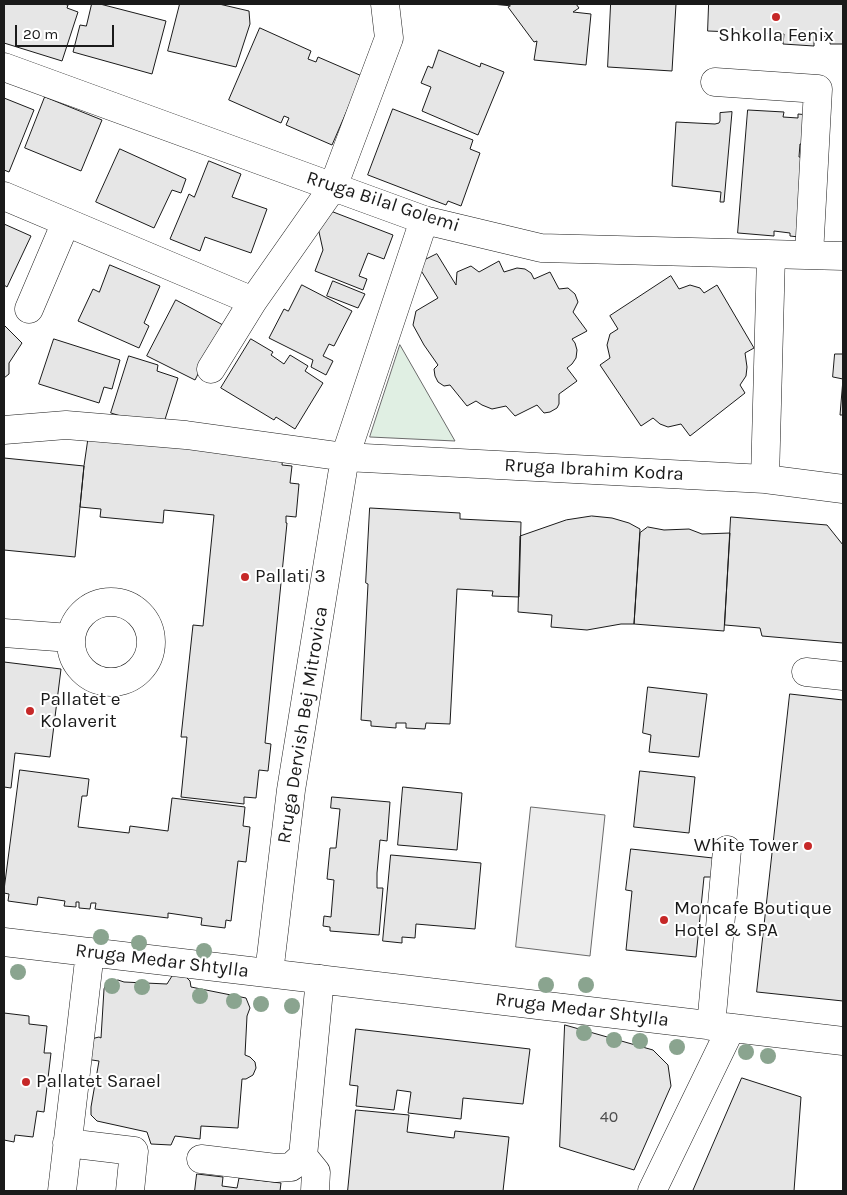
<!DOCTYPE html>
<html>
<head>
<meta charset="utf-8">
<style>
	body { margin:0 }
	#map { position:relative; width:847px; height:1195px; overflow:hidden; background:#fff; font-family:Karla,sans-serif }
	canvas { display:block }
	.frame { position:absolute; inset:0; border:5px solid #1a1a1a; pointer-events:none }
	.scale { position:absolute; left:15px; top:25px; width:99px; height:22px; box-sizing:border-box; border:2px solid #1a1a1a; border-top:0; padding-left:6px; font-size:15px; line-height:18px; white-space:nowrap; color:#1a1a1a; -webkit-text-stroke:4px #fff; paint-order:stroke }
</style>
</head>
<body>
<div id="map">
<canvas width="847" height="1195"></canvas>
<div class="frame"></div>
<div class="scale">20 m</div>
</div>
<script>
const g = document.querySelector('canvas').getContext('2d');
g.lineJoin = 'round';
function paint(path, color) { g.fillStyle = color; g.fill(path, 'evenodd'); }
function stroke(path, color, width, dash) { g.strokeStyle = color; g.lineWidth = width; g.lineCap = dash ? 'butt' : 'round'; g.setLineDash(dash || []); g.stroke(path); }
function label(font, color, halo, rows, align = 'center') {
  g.font = font + ' Karla,sans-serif'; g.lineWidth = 4; g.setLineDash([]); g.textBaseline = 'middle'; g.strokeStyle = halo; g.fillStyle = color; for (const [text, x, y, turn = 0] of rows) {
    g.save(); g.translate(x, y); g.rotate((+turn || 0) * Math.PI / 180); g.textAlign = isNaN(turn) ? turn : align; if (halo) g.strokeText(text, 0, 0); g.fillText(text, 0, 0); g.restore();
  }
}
const green = new Path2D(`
	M400 345 455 441 370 437Z`);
paint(green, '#e0efe3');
stroke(green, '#6a6a6a', 1);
const parking = new Path2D(`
	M531 807 605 815 590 956 516 947Z`);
paint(parking, '#ededed');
stroke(parking, '#6a6a6a', 1);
const building = new Path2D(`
	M4 4H63L68 5 67 8 78 12 62 61 4 43Z
	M92 4H100L166 21 152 74 73 52 80 25 86 26Z
	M180 4H219L249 11 250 24 236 67 168 51Z
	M492 4H576L579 8 573 12 591 14 586 65 534 60 537 41 534 42 508 7 510 6Z
	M611 4H676L672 71 608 67Z
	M709 4H843V44H830L831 37 814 36V46L783 44 784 34 708 31Z
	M260 28 311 51 308 59 316 62 318 57 362 76 332 145 286 125 289 118 284 116 281 123 229 100Z
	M439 50 480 67 481 63 504 72 478 135 422 111 431 87 421 83 428 66 432 68Z
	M45 97 102 120 81 171 25 148Z
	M4 98 34 110 9 172 4 170Z
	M393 109 473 140 470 149 480 153 461 206 448 201 446 205 368 175Z
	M748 110 784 112 783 117 798 118V114L809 115 806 144H800L799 157 806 158 799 237 790 236V233L774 231V236L738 233Z
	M732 112 724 202H720L721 192 672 186 676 122 715 124 719 123 720 121V113Z
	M120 149 186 179 181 193 172 190 154 228 96 202Z
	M209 161 241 174 232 197 267 209 251 253 205 237 200 251 170 239 189 194 194 197Z
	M328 210 393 235 384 259 368 253 359 276 367 279 363 290 315 271 323 250 319 232Z
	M4 224 31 236 7 287 4 285Z
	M437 254 456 285 457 272 471 266 479 272 499 261 504 272 517 268 525 269 531 273 534 279 550 272 559 289 568 288 575 294 578 302 573 312 587 331 572 339 575 343 577 350 576 358 572 364 567 368 577 381 559 394V404L557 408 550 412 544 413 537 405 515 416 506 406 492 409 482 405 476 401 467 406 450 385 444 386 438 382 435 376 434 369 438 365 424 345 413 325 416 311 438 298 417 264Z
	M110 265 160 286 144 323 149 326 139 348 78 321 93 289 99 292Z
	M671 276 679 289 690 285 700 288 704 293 717 285 754 348 745 353 747 367 746 376 740 385 745 393 690 436 681 424 668 427 660 424 653 418 641 426 600 365 610 358 607 345 610 334 618 329 610 316Z
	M333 281 365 294 358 308 327 296Z
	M302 285 352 311 334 346 329 344 323 356 333 361 326 375 311 367 313 360 269 338 284 309 288 311Z
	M176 300 223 325 195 380 147 356Z
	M4 325 22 343 9 363V374L4 378Z
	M54 339 120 360 112 389 104 387 99 403 39 384Z
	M251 339 273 352 271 355 284 364 290 355 308 366 305 371 323 383 295 429 276 417 274 420 221 388Z
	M835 354H843V415H840L843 379 833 377Z
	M129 356 158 365 157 371 178 378 162 429 111 413Z
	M89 434 283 455 282 465 292 466 290 483 299 484 296 517 286 516V523H287L265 743 271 744 268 771 259 770 256 798 244 797V804L181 797 187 737H181L193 625 203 626 214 515 164 510 163 523 100 517 101 509 80 507 84 466Z
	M4 458 84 466 75 557 4 550Z
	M370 508 460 513V519L521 522 519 597 492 596 493 591 457 589 450 724 426 723 425 729 406 728V723H396V728L371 726V721L361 720 368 584 366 583Z
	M592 516 612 518 629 523 640 529 634 624H621L587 630 551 627 552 615 518 612 520 536 566 520Z
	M731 517 827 525 843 545V643L762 636 760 628 725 625Z
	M648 527 664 530 689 529 702 534 730 533 724 631 634 624 640 533Z
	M4 662 61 669 50 757 15 753 11 788 4 787Z
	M648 687 707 694 699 757 649 752 651 735 643 733Z
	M790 694 843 700V1001L757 992Z
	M20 770 89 779 87 796H82L78 827 129 833 130 826 168 831 172 798 245 807 243 826 250 827 246 862 238 861 231 921 226 920 225 928 201 925 202 918 168 913V918L95 909 96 903H91L90 909 79 908V902H76V907L64 906 65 901 38 897 37 905 8 901 9 894 4 893Z
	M640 771 695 777 689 833 634 827Z
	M403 787 462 793 457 850 398 845Z
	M332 797 390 802 387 841 380 840 377 873V888H383L379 935 330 931V927L323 926 324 916 331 917 334 880 327 879 330 848H336L340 809 331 808Z
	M631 849 713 858 711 877H704L696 957 626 950 632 891 626 890Z
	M391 855 481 863 475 929 416 924 415 938 402 937V943L383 941Z
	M180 974 186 977 190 981 191 987 246 998 250 1008 247 1016 245 1055 250 1057 255 1062 256 1068 253 1075 246 1079H242L238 1128 201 1126 200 1139 175 1136 171 1145 151 1144 147 1132 97 1121 91 1115V1107L99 1061 92 1060 86 1054 91 1039 99 1037 101 1038 104 989 105 986 107 987 110 982 118 980 124 982 167 984 172 976Z
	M4 1013 29 1016V1024L47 1026 44 1053H51L44 1112 37 1111 33 1137 15 1135 14 1142 4 1140Z
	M565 1025 653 1050 668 1065 671 1086 634 1170 560 1147Z
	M356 1029 530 1049 523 1104 463 1098 461 1119 408 1113 411 1092 397 1090 394 1110 356 1106 358 1086 350 1085Z
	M742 1078 801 1097 794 1191H693Z
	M356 1110 409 1115 407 1132 454 1138 455 1131 509 1137 503 1191H348Z
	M197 1174 223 1177 222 1186 237 1188 239 1178 281 1183 280 1191H195Z`);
paint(building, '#e6e6e6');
stroke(building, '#1a1a1a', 1);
const minor = new Path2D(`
	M4 67 424 220 541 248 843 256
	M715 82 818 89 809 255
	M4 196 253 301
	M29 309 66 222
	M211 369 253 301 333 187 389 38 385 4
	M4 430 66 425 186 435 345 457 765 479 843 489
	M765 479 771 255
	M71 642a40 40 0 1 1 80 0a40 40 0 1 1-80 0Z
	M4 633 70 638
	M806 672 843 676
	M4 942 843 1041
	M269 973 291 790 345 457 424 220
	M711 1026 727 850
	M67 1143 134 1151 130 1191
	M303 1156 320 979
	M303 1156 316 1172 315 1191
	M201 1159 276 1168 291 1167 303 1156
	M62 1191 90 952
	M652 1191 731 1028`);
stroke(minor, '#1a1a1a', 29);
stroke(minor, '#fff', 28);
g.fillStyle = '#8aa48f';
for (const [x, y] of [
	[101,937],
	[139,943],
	[204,951],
	[18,972],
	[546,985],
	[586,985],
	[112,986],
	[142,987],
	[200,996],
	[234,1001],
	[261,1004],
	[292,1006],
	[584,1033],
	[614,1040],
	[640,1041],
	[677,1047],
	[746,1052],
	[768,1056]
]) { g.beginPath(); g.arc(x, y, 8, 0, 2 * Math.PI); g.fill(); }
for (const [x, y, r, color] of [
	[776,17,5,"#c62828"],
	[245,577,5,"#c62828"],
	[30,711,5,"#c62828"],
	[808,846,5,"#c62828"],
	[664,920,5,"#c62828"],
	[26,1082,5,"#c62828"]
]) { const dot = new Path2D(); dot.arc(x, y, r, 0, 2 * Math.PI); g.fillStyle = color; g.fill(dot); stroke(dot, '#fff', 2); }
label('16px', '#4d4d4d', null, [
	["40",609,1117]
]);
label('19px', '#1a1a1a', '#fff', [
	["Shkolla Fenix",776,36,"center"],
	["Pallati 3",255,577],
	["Pallatet e",40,700],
	["Kolaverit",40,722],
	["White Tower",798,846,"right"],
	["Moncafe Boutique",674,909],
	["Hotel & SPA",674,931],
	["Pallatet Sarael",36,1082]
], 'left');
label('19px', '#1a1a1a', '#fff', [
	["Rruga Bilal Golemi",383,202,18],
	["Rruga Ibrahim Kodra",594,470,3],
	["Rruga Dervish Bej Mitrovica",303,725,-81],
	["Rruga Medar Shtylla",162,961,7],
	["Rruga Medar Shtylla",582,1010,7]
]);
</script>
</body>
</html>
